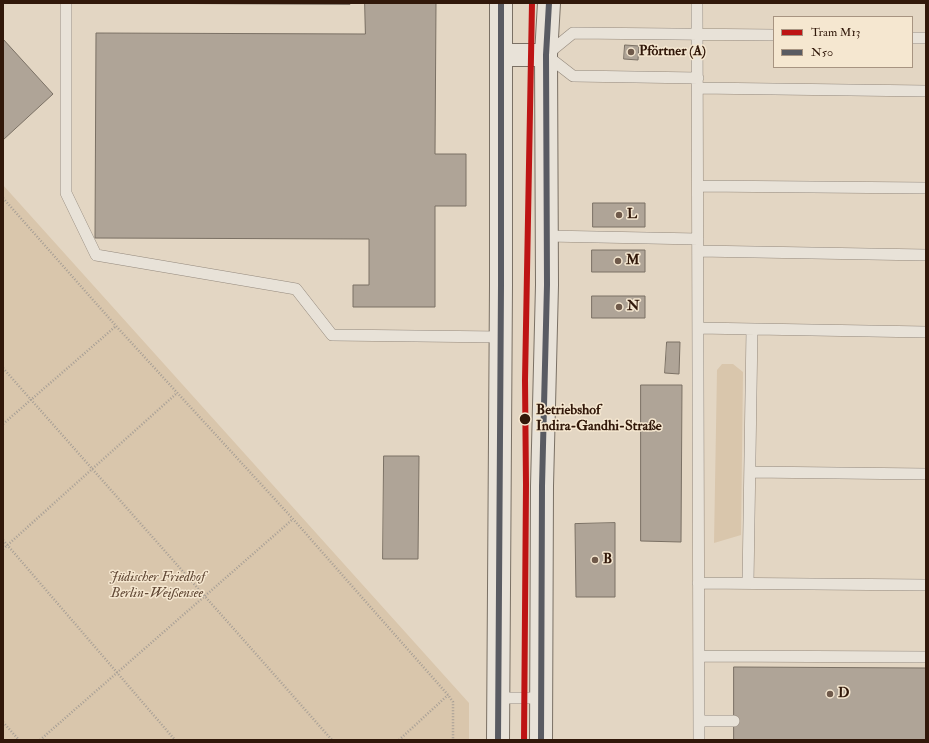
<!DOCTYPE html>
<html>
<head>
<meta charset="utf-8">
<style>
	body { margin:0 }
	#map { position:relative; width:929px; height:743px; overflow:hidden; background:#e3d6c3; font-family:"IM FELL Double Pica",serif }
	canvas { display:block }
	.frame { position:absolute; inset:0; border:4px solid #31180a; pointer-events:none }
	.legend { position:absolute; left:773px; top:16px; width:140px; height:52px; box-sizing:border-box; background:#f5e7d0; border:1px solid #a79481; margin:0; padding:5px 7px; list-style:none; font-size:12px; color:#31180a }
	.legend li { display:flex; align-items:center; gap:8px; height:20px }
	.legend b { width:20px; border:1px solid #a79481 }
</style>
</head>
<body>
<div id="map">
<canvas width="929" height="743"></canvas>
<div class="frame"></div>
<ul class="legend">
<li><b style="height:5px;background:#be1414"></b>Tram M13</li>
<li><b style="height:5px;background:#595b62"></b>N50</li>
</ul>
</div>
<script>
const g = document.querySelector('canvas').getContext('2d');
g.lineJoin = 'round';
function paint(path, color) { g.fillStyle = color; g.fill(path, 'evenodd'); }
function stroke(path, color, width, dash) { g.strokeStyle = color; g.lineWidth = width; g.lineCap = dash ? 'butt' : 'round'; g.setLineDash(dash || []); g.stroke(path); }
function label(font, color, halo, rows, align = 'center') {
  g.font = font + ' "IM FELL Double Pica",serif'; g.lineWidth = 3; g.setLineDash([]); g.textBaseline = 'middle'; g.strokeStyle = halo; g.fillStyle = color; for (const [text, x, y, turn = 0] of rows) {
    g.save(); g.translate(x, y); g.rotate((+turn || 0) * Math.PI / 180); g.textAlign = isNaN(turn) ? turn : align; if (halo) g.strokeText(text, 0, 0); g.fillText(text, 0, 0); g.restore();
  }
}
paint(new Path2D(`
	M3 185 469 703V740H3Z
	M722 364H733L743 372 741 535 714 543 717 370Z`), '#d9c6ac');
const building = new Path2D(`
	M96 3H350V4Z
	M365 3H436L435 154H466V206H435V307H353V285H369V239L95 238 96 33 365 34Z
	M3 39 53 94 3 140Z
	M625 45 639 46 638 60 624 59Z
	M593 203H645V227H593Z
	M592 250H645V272H592Z
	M592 296H645V318H592Z
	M667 342H680L679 374 665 373Z
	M641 385H682L681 542 641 541Z
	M384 456H419L418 559H383Z
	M615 523V597H576L575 524Z
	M734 667 926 668V740H734Z`);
paint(building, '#afa497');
stroke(building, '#7a7064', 1);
const service = new Path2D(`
	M66 3V193L96 255 296 289 332 335 500 337
	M697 3 699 740
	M912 38H926
	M698 78 573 76 546 55 573 33 774 35
	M698 88 926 91
	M698 186 926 188
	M547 236 698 239
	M698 251 926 255
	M698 328 926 332
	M750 472 926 474
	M698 583 926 585
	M748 583 752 329
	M699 656 926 657
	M498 698H541
	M699 721H734`);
const secondary = new Path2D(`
	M501 55H546
	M498 740 501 285V3
	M541 740 542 486 547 285 546 55 549 3`);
stroke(service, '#94897d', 12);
stroke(secondary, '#7a7064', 24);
stroke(new Path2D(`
	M3 198 116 326 293 519 448 695 453 702V740
	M3 368 332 740
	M3 424 116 326
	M3 540 175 740
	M3 549 177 393
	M3 722 19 740
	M40 740 293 519
	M399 740 448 695`), '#a69e95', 2.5, [1, 2]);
stroke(service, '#e8e2d8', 11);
stroke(secondary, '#e8e2d8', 22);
stroke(new Path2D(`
	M498 740 501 285V3
	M541 740 542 486 547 285 546 55 549 3`), '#595b62', 6);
stroke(new Path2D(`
	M524 740 526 485 525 380 532 3`), '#be1414', 6);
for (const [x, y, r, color] of [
	[631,52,4,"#6f5a4b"],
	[619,215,4,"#6f5a4b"],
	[618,261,4,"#6f5a4b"],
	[619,307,4,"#6f5a4b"],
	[525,419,6,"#31180a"],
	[595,560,4,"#6f5a4b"],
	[830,694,4,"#6f5a4b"]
]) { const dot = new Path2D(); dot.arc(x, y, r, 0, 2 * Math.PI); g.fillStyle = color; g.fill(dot); stroke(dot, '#f5e7d0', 1.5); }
label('bold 14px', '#31180a', '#f5e7d0', [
	["Pförtner (A)",639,52],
	["L",627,215],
	["M",626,261],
	["N",627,307],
	["B",603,560],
	["D",838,694]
], 'left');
label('bold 14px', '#31180a', '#f5e7d0', [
	["Betriebshof",536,411],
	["Indira-Gandhi-Straße",536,427]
], 'left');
label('italic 14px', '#614835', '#f5e7d0', [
	["Jüdischer Friedhof",157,578],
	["Berlin-Weißensee",157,594]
]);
</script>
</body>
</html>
